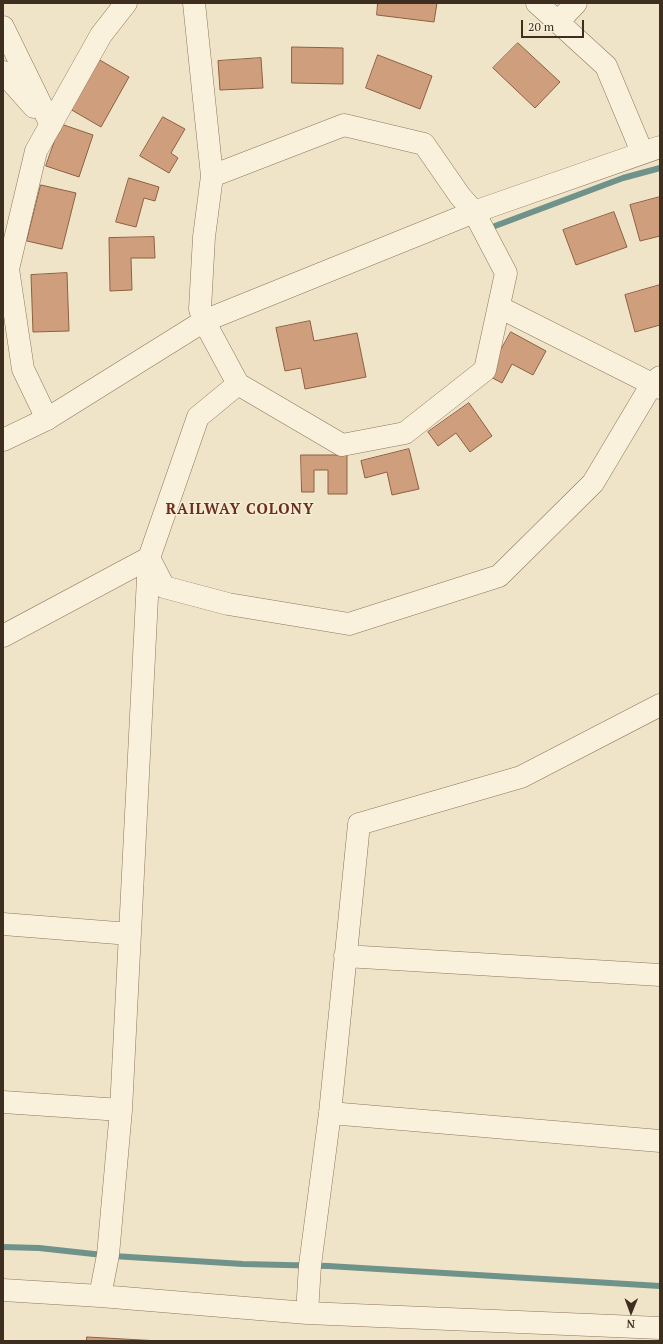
<!DOCTYPE html>
<html>
<head>
<meta charset="utf-8">
<style>
	body { margin:0 }
	#map { position:relative; width:663px; height:1344px; overflow:hidden; background:#f0e4c8; font-family:"PT Serif",serif }
	canvas { display:block }
	.frame { position:absolute; inset:0; border:4px solid #3d2e20; pointer-events:none }
	.north { position:absolute; left:611px; top:1292px; width:40px; height:40px; -webkit-text-stroke:3px #f7eed8; paint-order:stroke; rotate:181deg; font-size:11px; font-weight:700; line-height:16px; text-align:center; color:#3d2e20 }
	.north::after { content:''; display:block; margin:auto; width:14px; height:18px; background:#3d2e20; clip-path:polygon(50% 0,100% 100%,50% 72%,0 100%) }
	.scale { position:absolute; left:521px; top:20px; width:63px; height:18px; box-sizing:border-box; border:2px solid #3d2e20; border-top:0; padding-left:5px; font-size:12px; line-height:14px; white-space:nowrap; color:#3d2e20; -webkit-text-stroke:3px #f7eed8; paint-order:stroke }
</style>
</head>
<body>
<div id="map">
<canvas width="663" height="1344"></canvas>
<div class="frame"></div>
<div class="north">N</div>
<div class="scale">20 m</div>
</div>
<script>
const g = document.querySelector('canvas').getContext('2d');
g.lineJoin = 'round';
function stroke(path, color, width, dash) { g.strokeStyle = color; g.lineWidth = width; g.lineCap = dash ? 'butt' : 'round'; g.setLineDash(dash || []); g.stroke(path); }
function paint(path, color) { g.fillStyle = color; g.fill(path, 'evenodd'); }
function label(font, color, halo, rows, align = 'center') {
  g.font = font + ' "PT Serif",serif'; g.lineWidth = 3; g.setLineDash([]); g.textBaseline = 'middle'; g.strokeStyle = halo; g.fillStyle = color; for (const [text, x, y, turn = 0] of rows) {
    g.save(); g.translate(x, y); g.rotate((+turn || 0) * Math.PI / 180); g.textAlign = isNaN(turn) ? turn : align; if (halo) g.strokeText(text, 0, 0); g.fillText(text, 0, 0); g.restore();
  }
}
stroke(new Path2D(`
	M495 226 623 178 660 168
	M3 1247 39 1248 103 1255
	M113 1256 243 1264 328 1266 660 1286`), '#6f938a', 6);
const building = new Path2D(`
	M378 3H437L434 22 377 15Z
	M518 43 560 82 535 108 493 68Z
	M292 47 343 48V84L292 83Z
	M378 55 432 76 420 109 366 88Z
	M261 58 263 88 220 90 218 61Z
	M98 59 129 77 101 127 70 109Z
	M163 117 185 129 171 153 178 158 169 173 140 156Z
	M61 124 93 135 79 177 46 166Z
	M129 178 159 187 155 201 144 198 136 227 116 222Z
	M41 185 76 193 62 249 27 241Z
	M660 197V236L640 241 630 205Z
	M614 212 627 247 576 265 563 230Z
	M154 237 155 258H131L132 290 110 291 109 238Z
	M67 273 69 331 33 332 31 275Z
	M660 285V325L635 332 625 295Z
	M310 321 314 341 357 333 366 377 305 389 301 368 285 371 276 328Z
	M511 332 546 351 533 375 512 364 502 383 487 375Z
	M469 403 492 436 470 452 456 433 438 446 428 432Z
	M409 449 419 489 392 495 387 472 365 478 361 461Z
	M301 455H347V494H328V470H314V492H302Z
	M87 1337 160 1341H87Z`);
paint(building, '#cf9f7d');
stroke(building, '#8d5f41', 1);
const minor = new Path2D(`
	M194 3 212 176
	M537 3 606 66 642 152
	M558 22 576 3
	M3 27 51 125
	M3 72 34 107
	M344 125 424 144 460 196 474 212 506 273 485 370 405 433 342 445 238 384 204 321 200 309 204 237 212 176Z
	M499 307 660 388
	M47 419 23 369 8 269 36 151 101 35 126 3
	M3 636 149 558 164 587 228 604 349 624 499 576 593 483 652 384 660 377
	M3 924 130 934
	M345 956 660 975
	M3 1102 121 1110
	M330 1113 660 1141
	M3 1290 100 1296 307 1313 660 1328
	M100 1296 108 1255 121 1110 149 558 198 417 238 384
	M307 1313 310 1265 330 1113 359 824 521 777 660 705`);
const tertiary = new Path2D(`
	M3 440 47 419 204 321 474 212 660 147`);
stroke(minor, '#8d765c', 23);
stroke(tertiary, '#8d765c', 23);
stroke(minor, '#faf1dc', 22);
stroke(tertiary, '#faf1dc', 22);
g.letterSpacing = '1px';
label('bold 15px', '#6b2e1e', '#f7eed8', [
	["RAILWAY COLONY",240,510]
]);
g.letterSpacing = '0px';
</script>
</body>
</html>
